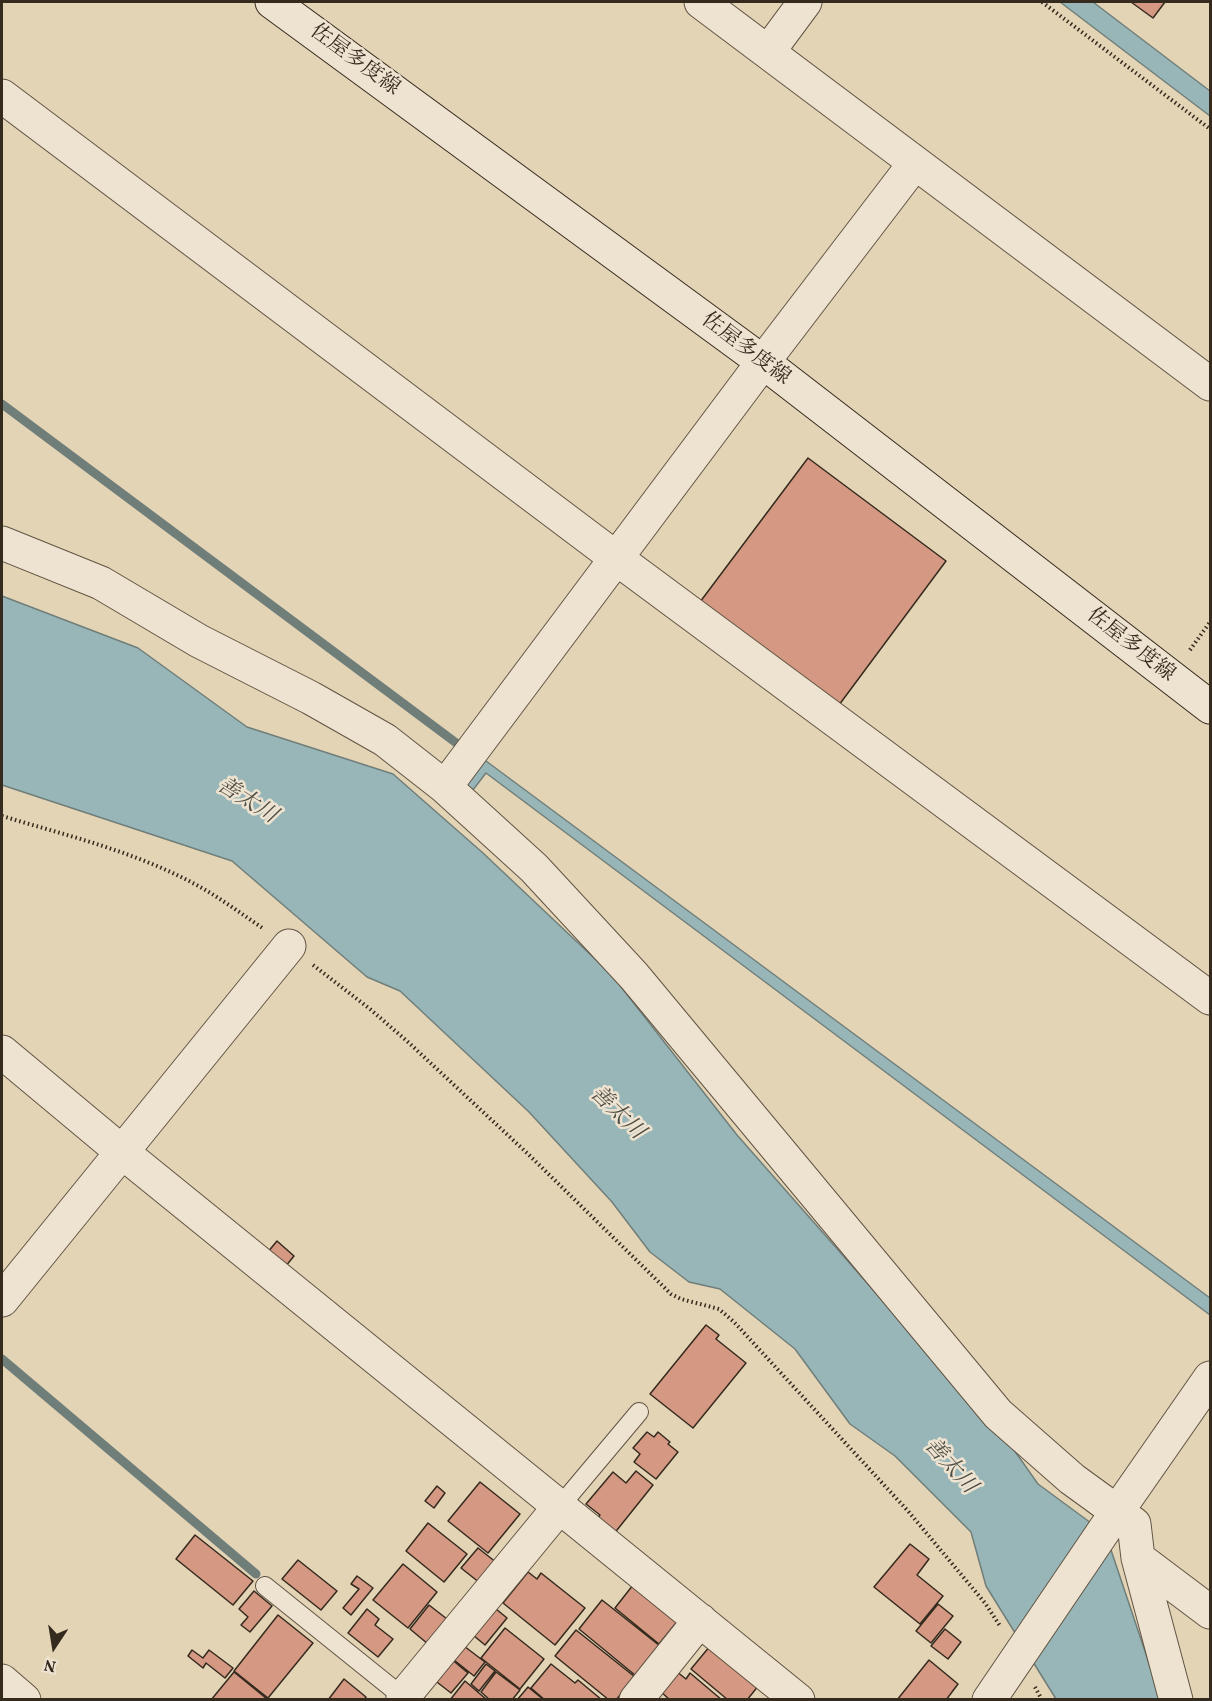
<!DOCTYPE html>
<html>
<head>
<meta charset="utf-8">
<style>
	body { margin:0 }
	#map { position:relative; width:1212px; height:1701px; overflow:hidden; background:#e4d4b6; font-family:Vollkorn,serif }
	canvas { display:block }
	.frame { position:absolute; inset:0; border:3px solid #352a1e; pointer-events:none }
	.north { position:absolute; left:24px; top:1617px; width:60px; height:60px; -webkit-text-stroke:4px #ede3d0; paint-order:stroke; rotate:192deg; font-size:16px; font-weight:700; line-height:24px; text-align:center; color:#352a1e }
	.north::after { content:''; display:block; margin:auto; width:21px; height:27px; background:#352a1e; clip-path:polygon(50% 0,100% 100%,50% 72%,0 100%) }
</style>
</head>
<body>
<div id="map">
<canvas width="1212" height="1701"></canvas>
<div class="frame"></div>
<div class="north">N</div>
</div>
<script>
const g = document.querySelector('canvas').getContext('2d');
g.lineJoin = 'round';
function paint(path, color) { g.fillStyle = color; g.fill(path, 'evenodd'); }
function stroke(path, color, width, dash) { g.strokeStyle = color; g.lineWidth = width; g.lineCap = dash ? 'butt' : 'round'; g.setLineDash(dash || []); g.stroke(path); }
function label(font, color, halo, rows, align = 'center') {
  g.font = font + ' Vollkorn,"Noto Serif JP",serif'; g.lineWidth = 5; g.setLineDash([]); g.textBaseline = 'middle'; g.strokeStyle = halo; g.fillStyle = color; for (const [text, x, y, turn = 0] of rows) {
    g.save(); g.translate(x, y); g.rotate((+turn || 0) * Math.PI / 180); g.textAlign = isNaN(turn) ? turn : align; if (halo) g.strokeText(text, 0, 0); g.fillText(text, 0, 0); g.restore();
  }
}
const water = new Path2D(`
	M1060 2H1093L1210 91V116Z
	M2 596 138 648 247 727 393 774 483 853 611 974 737 1135 1014 1450 1038 1484 1091 1523 1110 1547 1161 1699H1056L986 1586 971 1532 895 1456 850 1424 795 1349 720 1289 689 1282 650 1252 612 1202 529 1112 400 991 367 977 232 861 2 785Z
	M482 758 1210 1298V1315L486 773 469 795 459 785Z`);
paint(water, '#98b6b7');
stroke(water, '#707e7a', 1.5);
stroke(new Path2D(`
	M2 404 459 745
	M2 1359 256 1574`), '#707e7a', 9);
const building = new Path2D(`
	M1131 2H1165L1153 18Z
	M808 458 946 561 839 705 700 602Z
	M277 1241 294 1256 285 1267 267 1253Z
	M706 1325 719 1335 716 1339 746 1363 693 1428 650 1394Z
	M647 1432 654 1437 658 1432 670 1442 668 1444 678 1452 656 1479 634 1462 640 1454 633 1448Z
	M636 1471 653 1485 613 1535 595 1521 600 1515 586 1504 613 1472 626 1483Z
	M480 1482 520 1514 488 1553 448 1521Z
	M437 1486 445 1493 434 1508 425 1501Z
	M428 1523 467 1554 444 1582 406 1551Z
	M195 1535 253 1581 233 1605 176 1559Z
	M910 1544 929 1559 917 1575 943 1596 920 1624 874 1587Z
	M478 1548 497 1563 480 1583 461 1568Z
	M298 1560 337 1591 321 1610 282 1579Z
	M403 1564 437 1592 408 1628 373 1600Z
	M528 1572 537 1579 541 1573 585 1608 555 1645 503 1603Z
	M357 1576 373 1588 351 1615 343 1608 359 1589 351 1584Z
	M633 1585 681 1617 659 1644 615 1608Z
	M254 1591 272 1606 250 1632 241 1625 248 1617 239 1609Z
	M602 1600 665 1650 641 1680 579 1629Z
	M490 1604 507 1618 485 1645 468 1631Z
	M938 1604 953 1616 931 1643 916 1631Z
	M429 1605 447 1619 428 1644 410 1629Z
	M367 1609 379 1619 375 1625 393 1639 378 1657 348 1633Z
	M278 1615 313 1643 268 1698 234 1671Z
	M505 1628 544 1659 520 1689 481 1658Z
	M945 1629 961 1642 948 1659 931 1646Z
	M576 1630 635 1677 616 1700H609L555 1656Z
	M715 1640 759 1685 747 1700H728L691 1669Z
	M460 1643 485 1662 474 1676 449 1656Z
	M192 1650 203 1658 209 1650 233 1668 225 1678 206 1663 203 1668 188 1656Z
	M450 1658 468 1673 451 1693 433 1679Z
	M929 1660 958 1684 946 1700H897Z
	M486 1664 495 1671 479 1691 471 1684Z
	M551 1664 575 1683 578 1680 602 1700H545L531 1688Z
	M676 1671 686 1679 690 1673 722 1700H670L660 1691Z
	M234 1672 267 1699 266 1700H211Z
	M496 1672 520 1690 512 1700H490L481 1692Z
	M344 1679 366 1697 364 1700H328Z
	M465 1681 487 1700H450Z
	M528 1687 544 1700H517Z`);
paint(building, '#d59983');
stroke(building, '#352a1e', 1.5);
const lane = new Path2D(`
	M561 1505 639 1412
	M265 1586 403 1697`);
const street = new Path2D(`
	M701 2 1210 384
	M768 52 805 2
	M2 96 616 558 1210 998
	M2 543 101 583 199 641 311 698 385 740 445 787 534 868 634 976 998 1414 1072 1479 1134 1524 1138 1558 1176 1700
	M445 787 763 362 915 163
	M2 1052 122 1152 798 1700
	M2 1300 289 946
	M1138 1558 1210 1612
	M2 1681 24 1700
	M406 1700 403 1697 561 1505
	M636 1700 700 1620
	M989 1700 1107 1526 1210 1378`);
const secondary = new Path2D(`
	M272 2 763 362 1210 707`);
stroke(lane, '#615444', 20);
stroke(street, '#615444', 35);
stroke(secondary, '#352a1e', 35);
stroke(new Path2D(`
	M1042 2 1210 129
	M1190 650 1210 622
	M2 816C69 836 140 853 202 888 223 900 243 915 264 929
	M313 965 370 1009 408 1042 527 1153 671 1294 681 1299 719 1309 734 1322 908 1511 985 1603 1000 1626
	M1035 1687 1042 1700`), '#352a1e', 4, [1.5, 3]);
stroke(lane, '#ede3d0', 18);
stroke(street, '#ede3d0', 33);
stroke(secondary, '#ede3d0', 33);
label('21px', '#352a1e', '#ede3d0', [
	["佐屋多度線",354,61,36],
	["佐屋多度線",745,350,37],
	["佐屋多度線",1130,646,38]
]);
label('italic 22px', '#4e4d44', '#ede3d0', [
	["善太川",246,802,32],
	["善太川",616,1114,44],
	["善太川",949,1467,48]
]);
</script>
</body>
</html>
